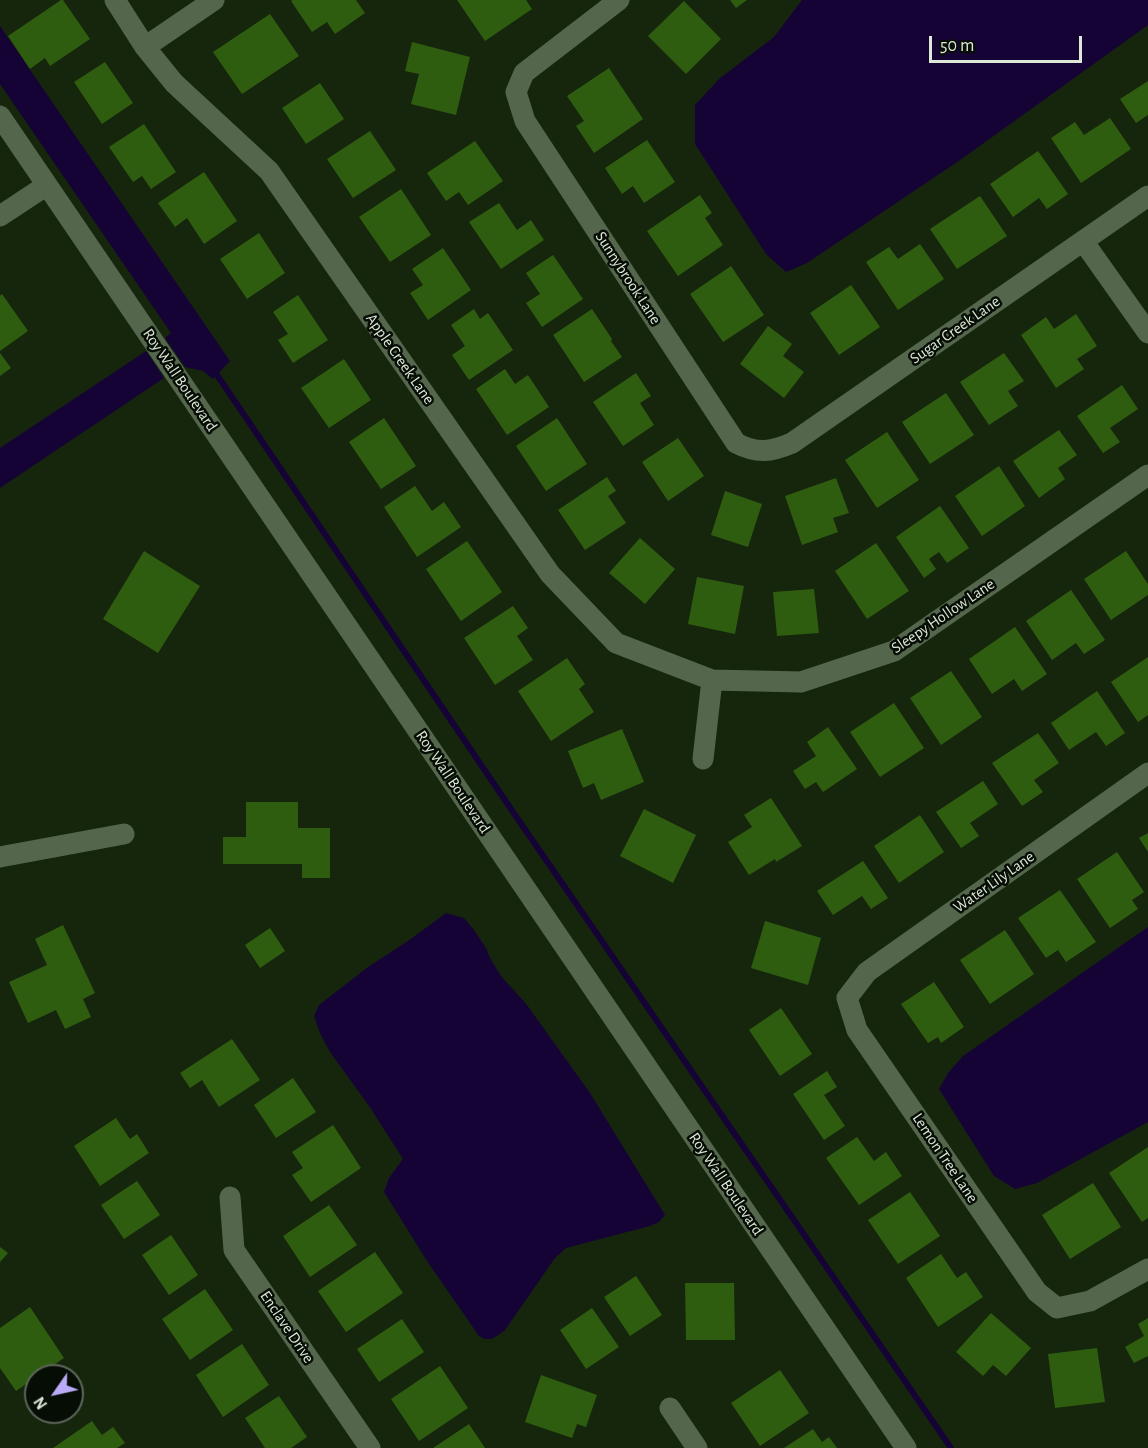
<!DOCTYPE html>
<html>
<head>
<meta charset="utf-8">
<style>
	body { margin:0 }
	#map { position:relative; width:1148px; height:1448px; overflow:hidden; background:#16260d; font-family:"Alegreya Sans",sans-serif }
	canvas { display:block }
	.north { position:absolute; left:24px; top:1364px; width:60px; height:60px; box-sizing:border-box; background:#060d04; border:2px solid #5c6559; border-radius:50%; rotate:236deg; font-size:16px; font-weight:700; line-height:24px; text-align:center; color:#dde8d8 }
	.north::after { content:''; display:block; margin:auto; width:21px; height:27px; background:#b9abf7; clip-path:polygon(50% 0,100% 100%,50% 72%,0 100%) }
	.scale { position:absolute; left:929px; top:36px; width:153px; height:27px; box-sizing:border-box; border:3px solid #dde8d8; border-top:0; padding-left:8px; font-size:18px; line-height:21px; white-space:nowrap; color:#dde8d8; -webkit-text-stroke:4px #060d04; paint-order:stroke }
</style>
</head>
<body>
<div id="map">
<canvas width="1148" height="1448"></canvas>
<div class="north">N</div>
<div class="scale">50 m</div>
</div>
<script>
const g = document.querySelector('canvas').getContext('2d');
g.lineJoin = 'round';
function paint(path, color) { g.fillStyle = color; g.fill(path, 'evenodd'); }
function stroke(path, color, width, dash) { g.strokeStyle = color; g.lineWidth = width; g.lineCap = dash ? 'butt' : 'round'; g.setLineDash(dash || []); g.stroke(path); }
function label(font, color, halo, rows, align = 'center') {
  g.font = font + ' "Alegreya Sans",sans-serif'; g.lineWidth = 5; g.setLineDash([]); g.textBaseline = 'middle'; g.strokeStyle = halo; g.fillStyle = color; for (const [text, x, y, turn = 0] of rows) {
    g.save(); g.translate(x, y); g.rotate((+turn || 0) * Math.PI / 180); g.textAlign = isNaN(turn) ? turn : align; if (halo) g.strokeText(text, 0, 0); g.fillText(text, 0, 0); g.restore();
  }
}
paint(new Path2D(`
	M802 0H1148V25L963 158 807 263 786 272 766 254 695 144V105L719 79 774 37Z
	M0 26 230 361 213 379 203 371 185 367 165 338 171 333 0 84Z
	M146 351 164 378 0 488V448Z
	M446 913 464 918 474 930 486 948 490 958 501 976 527 1005 590 1093 665 1215 659 1222 650 1226 566 1248 555 1258 505 1330C496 1337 490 1343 479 1336L427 1261 384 1192 389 1178 403 1159 369 1106 330 1052 320 1033 314 1016 319 1005 368 967 408 941Z
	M1148 927V1122L1037 1183 1015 1189 994 1176 939 1089 948 1073 963 1056Z`), '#160336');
stroke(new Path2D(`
	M213 369 513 812 951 1448`), '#160336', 6);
paint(new Path2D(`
	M61 0H63L90 39 50 66 45 58 30 69 8 36Z
	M293 0H356L365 13 335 34 327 22 312 32 291 1Z
	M457 0H526L532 9 485 41Z
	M730 0H747L736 8Z
	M684 1 721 39 686 74 648 36Z
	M270 14 299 56 242 94 213 52Z
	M412 42 470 57 456 115 411 104 419 74 405 71Z
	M105 62 133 103 102 124 74 82Z
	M609 68 643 119 594 153 576 126 584 121 567 96Z
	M1148 81V115L1136 123 1120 99Z
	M320 83 344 119 306 144 282 108Z
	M1110 118 1131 149 1081 183 1051 138 1075 122 1084 135Z
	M144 124 176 172 151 189 142 176 133 182 109 147Z
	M370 131 396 170 353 198 327 159Z
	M647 140 675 182 644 203 633 186 622 194 605 168Z
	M475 141 503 181 468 205 459 192 446 201 427 173Z
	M1038 151 1068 194 1047 209 1039 198 1013 217 990 184Z
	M204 172 237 221 204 244 187 218 175 227 158 203Z
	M401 189 431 235 390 262 359 217Z
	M700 195 712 213 705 218 723 245 678 276 647 231Z
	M980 196 1007 236 957 269 930 229Z
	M499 203 517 230 531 220 544 240 501 269 469 222Z
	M259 233 285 273 247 299 220 259Z
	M920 244 944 279 898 310 866 262 889 247 898 259Z
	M443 248 471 290 428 320 410 293 423 285 412 269Z
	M553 255 583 299 542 327 526 303 540 294 526 273Z
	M731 266 764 315 723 342 690 294Z
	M851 285 880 327 839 355 810 313Z
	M2 294 28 331 0 351V296Z
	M298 295 328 340 293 363 278 340 288 334 273 312Z
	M474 309 480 319 488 313 513 350 469 380 452 355 465 346 451 325Z
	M592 309 612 339 611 341 622 357 584 382 553 335Z
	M1076 314 1097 346 1077 359 1084 369 1056 388 1021 335 1046 317 1054 329Z
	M768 326 792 344 783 356 804 372 784 398 740 364Z
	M0 353 11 368 0 376Z
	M1004 353 1024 381 1008 391 1018 406 989 425 960 382Z
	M344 359 371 400 329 428 301 388Z
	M505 369 515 384 528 375 549 407 507 435 476 389Z
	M636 373 651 396 640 403 654 425 623 446 593 402Z
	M1122 385 1138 409 1110 428 1120 442 1103 453 1077 416Z
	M946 393 974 435 930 464 902 422Z
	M384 418 416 466 381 489 349 442Z
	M557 418 587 464 546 491 516 446Z
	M1059 430 1077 455 1058 468 1065 479 1039 498 1013 461Z
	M887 432 919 480 877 508 845 460Z
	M678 438 704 476 668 501 642 462Z
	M999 466 1025 506 982 536 955 496Z
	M607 477 616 491 608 496 626 523 585 550 558 510Z
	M836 478 849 513 833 518 838 532 802 545 785 496Z
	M415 486 432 511 444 502 461 527 417 557 384 507Z
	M725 491 762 504 748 547 711 535Z
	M940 506 969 548 947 563 939 552 929 559 936 569 924 578 896 537Z
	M640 538 675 569 645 604 609 573Z
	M467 541 502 592 461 621 426 569Z
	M876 543 909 591 867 619 835 571Z
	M144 551 200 586 158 653 103 619Z
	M1126 551 1148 584V595L1111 620 1084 579Z
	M697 577 744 586 735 634 688 624Z
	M814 589 819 633 777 636 773 592Z
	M1071 590 1105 640 1084 654 1076 643 1052 660 1026 621Z
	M513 606 528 628 517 636 533 660 495 685 464 638Z
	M1015 627 1047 674 1022 691 1014 679 992 694 969 659Z
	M1148 657V715L1138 722 1111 682Z
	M567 658 585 684 579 689 594 712 551 741 518 691Z
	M951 671 982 717 941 745 910 698Z
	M1097 691 1125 733 1106 746 1096 732 1069 750 1051 723Z
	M894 703 924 748 880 777 850 732Z
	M828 727 857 769 823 792 816 782 805 789 793 771 816 756 807 742Z
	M622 729 644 782 601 800 594 783 583 788 568 751Z
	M1038 733 1059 763 1034 780 1043 792 1022 806 992 763Z
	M983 781 998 804 970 823 979 836 961 848 936 812Z
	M771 798 802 846 776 862 775 859 749 875 728 842 752 827 744 815Z
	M246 802H298V828H330V878H302V864H223V837H246Z
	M644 809 696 835 673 883 620 856Z
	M920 815 944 852 899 883 874 846Z
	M1148 833V852L1139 838Z
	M1117 852 1144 892 1132 900 1138 909 1110 928 1077 879Z
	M863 861 888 898 871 909 862 896 833 915 817 891Z
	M1060 890 1096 942 1066 962 1058 950 1046 958 1018 918Z
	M765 921 821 938 808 985 751 968Z
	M63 925 95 993 83 999 91 1017 65 1029 56 1010 28 1023 9 982 47 965 35 939Z
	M270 928 285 951 260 968 245 945Z
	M1005 930 1034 974 990 1004 960 960Z
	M934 982 964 1027 941 1043 938 1037 928 1043 901 1004Z
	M781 1008 812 1054 780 1076 749 1030Z
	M232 1039 260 1080 219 1107 202 1080 190 1088 180 1073Z
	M827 1071 837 1087 824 1095 845 1126 824 1140 793 1094Z
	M293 1078 316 1112 276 1138 254 1105Z
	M116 1118 130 1139 137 1134 149 1153 100 1186 74 1146Z
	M333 1125 361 1168 311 1202 292 1175 303 1168 292 1152Z
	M857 1137 874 1161 886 1152 902 1176 859 1205 826 1158Z
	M1148 1147V1218L1142 1222 1109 1173Z
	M137 1181 160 1215 124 1239 101 1205Z
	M1093 1183 1121 1227 1070 1259 1042 1215Z
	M910 1192 940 1236 898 1264 868 1220Z
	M329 1205 357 1245 310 1277 283 1236Z
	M171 1235 198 1275 169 1295 142 1255Z
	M0 1247 8 1253 0 1262Z
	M375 1252 403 1293 346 1332 318 1291Z
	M941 1254 957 1278 966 1272 983 1297 938 1327 906 1278Z
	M636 1276 662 1315 630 1336 604 1297Z
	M685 1283H734L735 1340H686Z
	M205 1289 233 1330 190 1360 162 1319Z
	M30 1307 64 1358 16 1391 0 1368V1328Z
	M592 1308 619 1347 586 1369 560 1330Z
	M991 1313 1031 1348 1006 1376 993 1365 983 1376 956 1352Z
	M1148 1318V1356L1134 1363 1125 1347 1144 1336 1138 1324Z
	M402 1319 424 1352 379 1382 357 1349Z
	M242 1344 269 1385 223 1417 196 1375Z
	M1097 1348 1105 1402 1055 1408 1048 1354Z
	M440 1366 468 1408 419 1441 391 1399Z
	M780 1370 809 1413 760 1446 731 1403Z
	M541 1375 597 1395 586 1427 577 1424 572 1438 525 1422Z
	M279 1396 307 1437 291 1448H265L245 1418Z
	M92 1421 102 1435 113 1427 125 1443 117 1448H53Z
	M469 1424 485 1448H433Z
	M813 1429 822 1442 829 1437 837 1448H784Z`), '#2f5d10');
stroke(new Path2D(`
	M115 0 145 47 174 83 269 171 550 574 616 643 712 680 801 682 894 651 1148 475
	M619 0 524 73 516 92 525 121 736 443C757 454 771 452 792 443L1148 196
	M145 47 214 0
	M0 116 906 1448
	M0 216 47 185
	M1083 241 1148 333
	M703 759 712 680
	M1148 773 867 972 847 998 857 1030 1037 1292 1057 1308 1090 1301 1148 1269
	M0 857 124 834
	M230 1197 234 1250 370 1448
	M670 1408 697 1448`), '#54674c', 21);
label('16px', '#dde8d8', '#060d04', [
	["Sunnybrook Lane",628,278,57],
	["Sugar Creek Lane",955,330,-35],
	["Apple Creek Lane",400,359,55],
	["Roy Wall Boulevard",180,380,56],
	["Sleepy Hollow Lane",943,616,-34],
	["Roy Wall Boulevard",453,782,56],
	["Water Lily Lane",994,882,-35],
	["Lemon Tree Lane",945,1158,56],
	["Roy Wall Boulevard",726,1184,56],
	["Enclave Drive",287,1327,56]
]);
</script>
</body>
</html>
